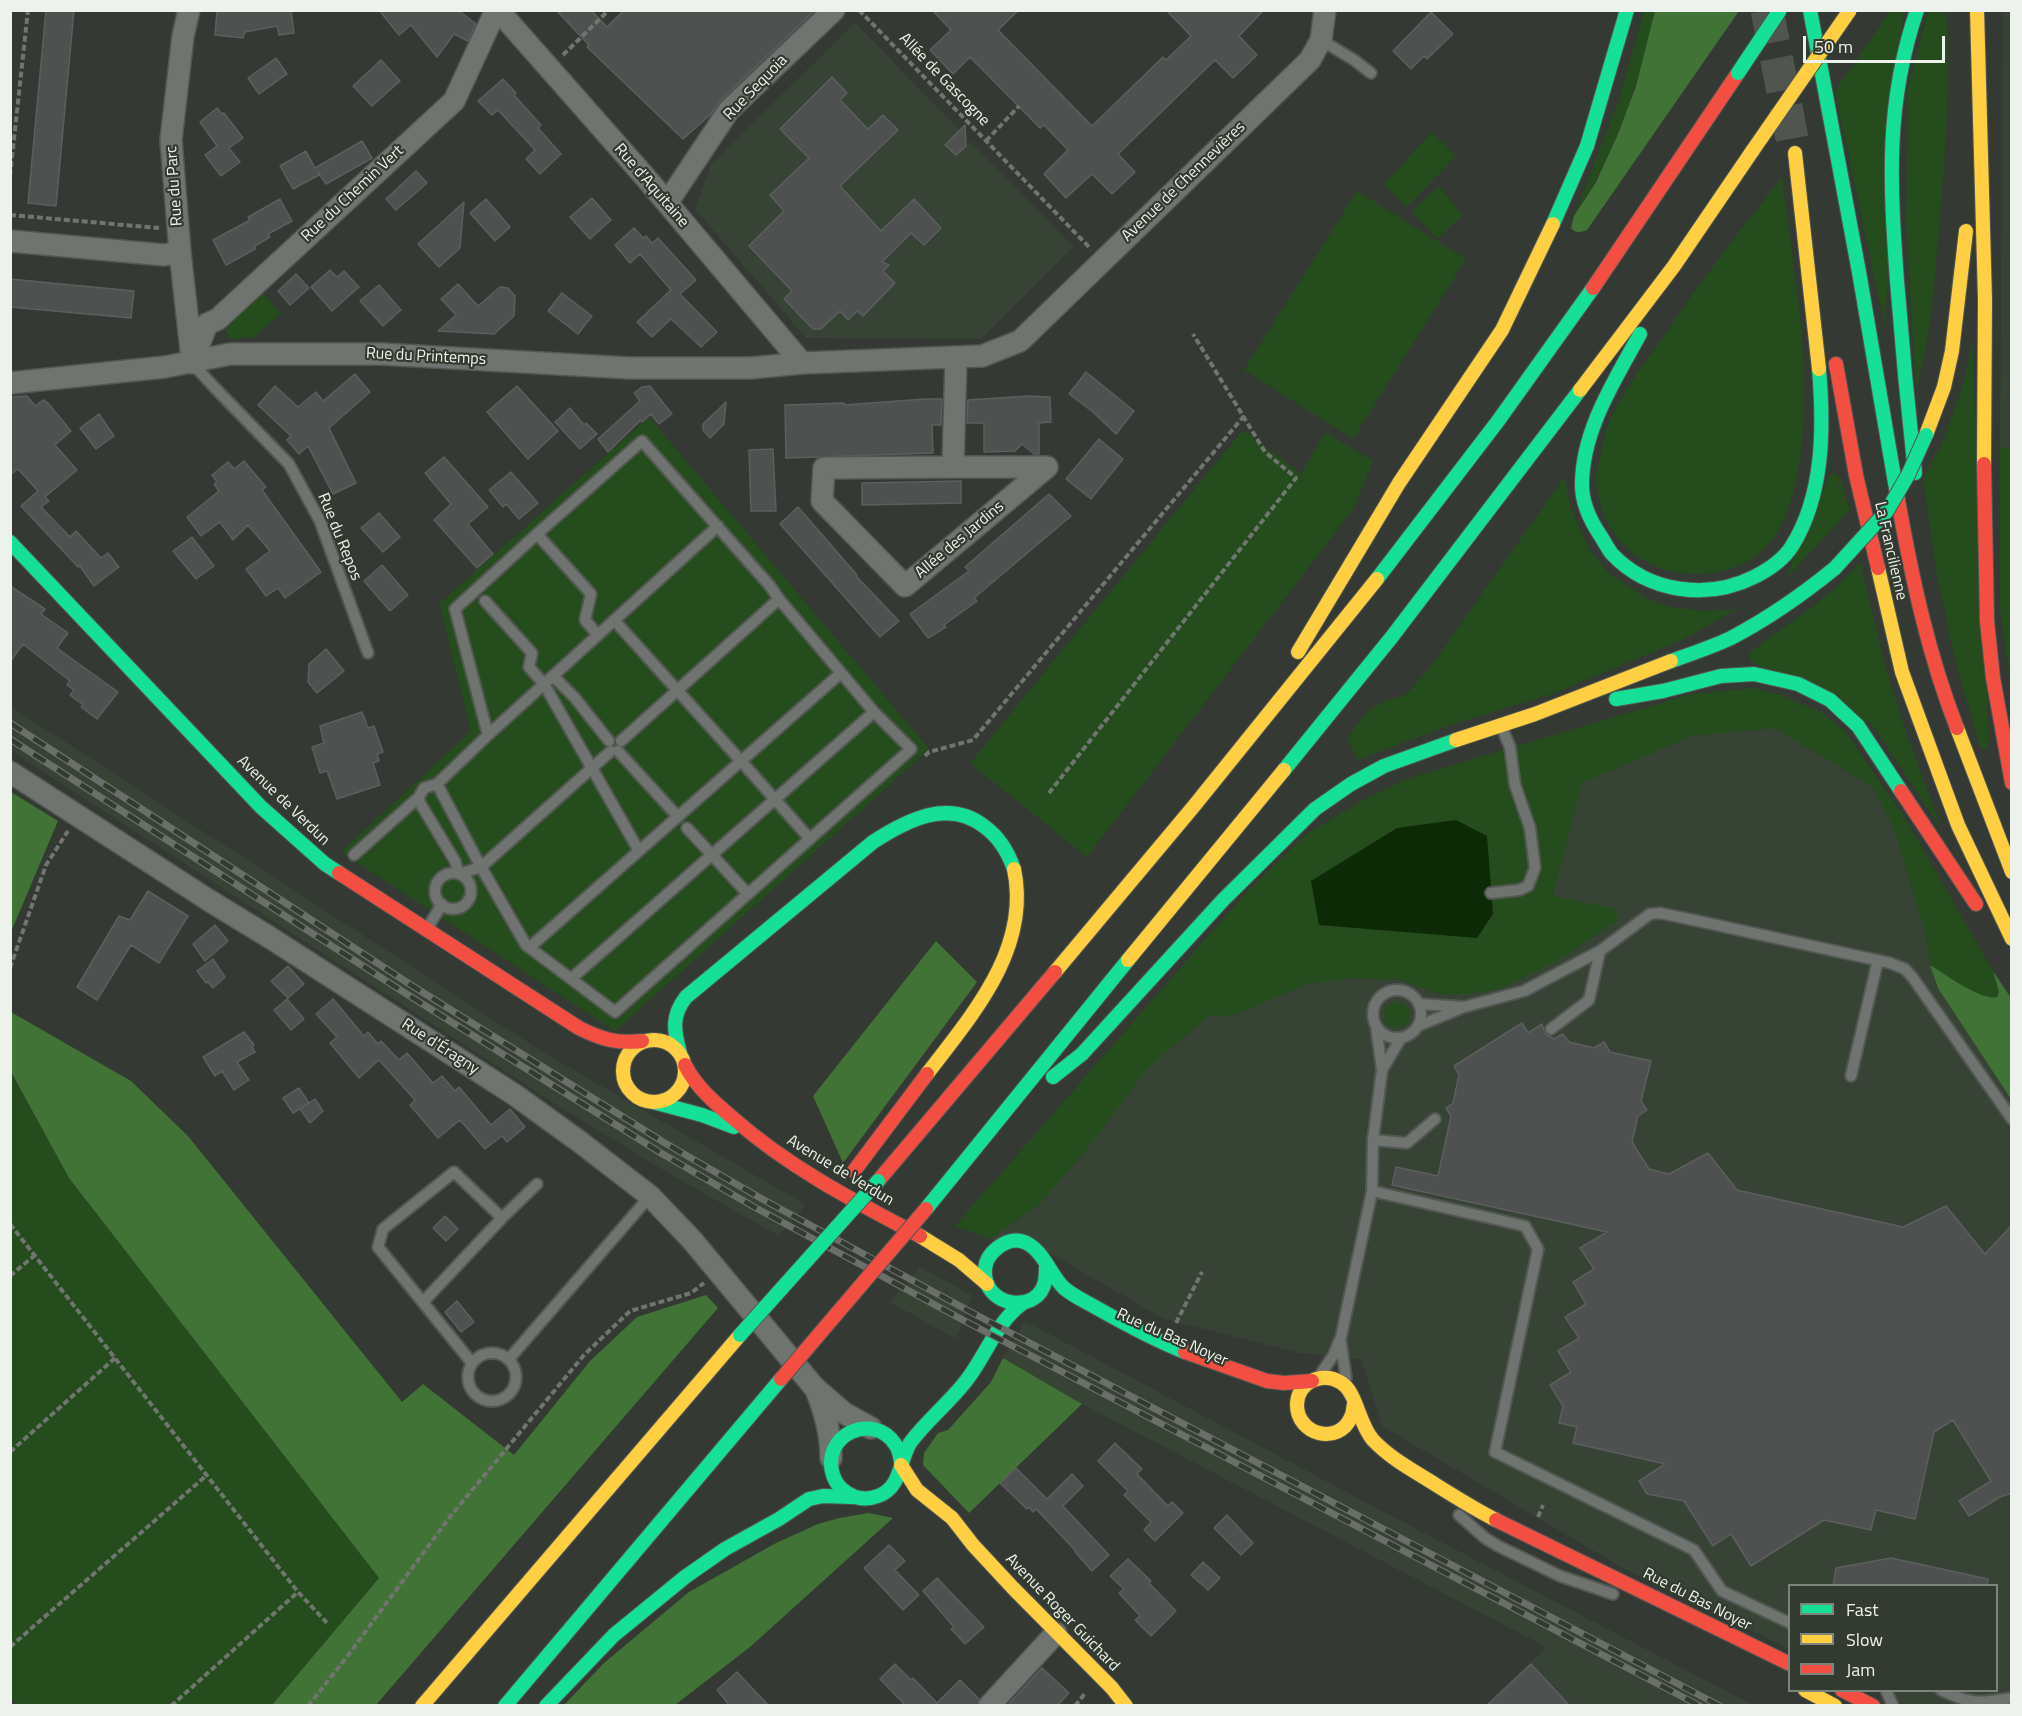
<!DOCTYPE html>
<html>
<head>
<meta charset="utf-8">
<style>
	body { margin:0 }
	#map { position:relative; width:2022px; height:1716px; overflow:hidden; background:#343933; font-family:"Titillium Web",sans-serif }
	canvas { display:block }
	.frame { position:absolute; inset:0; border:12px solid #edf2ec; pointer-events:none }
	.legend { position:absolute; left:1788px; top:1584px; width:210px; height:108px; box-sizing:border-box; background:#333b31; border:2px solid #7d847c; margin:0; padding:8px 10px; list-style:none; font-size:18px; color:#edf2ec }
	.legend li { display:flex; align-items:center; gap:12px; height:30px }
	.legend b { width:30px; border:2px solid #7d847c }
	.scale { position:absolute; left:1803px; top:36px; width:142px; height:27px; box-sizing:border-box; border:3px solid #edf2ec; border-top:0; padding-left:8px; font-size:18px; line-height:21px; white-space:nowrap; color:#edf2ec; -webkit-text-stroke:4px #333b31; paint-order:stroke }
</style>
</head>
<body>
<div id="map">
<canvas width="2022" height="1716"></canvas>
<div class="frame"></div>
<ul class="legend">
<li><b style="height:8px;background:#16e098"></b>Fast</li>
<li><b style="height:8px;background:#ffcf43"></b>Slow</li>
<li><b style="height:8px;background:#f24e42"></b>Jam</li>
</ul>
<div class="scale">50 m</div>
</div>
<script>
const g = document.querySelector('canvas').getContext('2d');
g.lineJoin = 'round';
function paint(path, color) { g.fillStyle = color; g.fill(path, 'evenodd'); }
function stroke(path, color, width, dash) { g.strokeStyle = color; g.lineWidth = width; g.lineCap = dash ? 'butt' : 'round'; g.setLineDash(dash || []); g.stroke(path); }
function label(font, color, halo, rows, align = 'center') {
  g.font = font + ' "Titillium Web",sans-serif'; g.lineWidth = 4.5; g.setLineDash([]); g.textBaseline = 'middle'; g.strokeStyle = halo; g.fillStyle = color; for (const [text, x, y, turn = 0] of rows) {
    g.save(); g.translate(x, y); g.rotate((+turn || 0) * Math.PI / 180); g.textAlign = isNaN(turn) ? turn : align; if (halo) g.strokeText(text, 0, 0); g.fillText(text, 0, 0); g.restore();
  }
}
paint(new Path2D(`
	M2011 10 2012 448H2000L2003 11Z
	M855 23 966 136 963 140 967 144 971 142 1074 247 981 339 806 338 695 209 711 164Z
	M10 706 543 1052 806 1205 779 1236 663 1170 560 1107 11 751Z
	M1804 716 1872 780 2011 1055V1705H1906L1875 1691 1996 1690V1586H1790L1789 1649 1621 1567 1382 1426 1361 1359 1299 1353 1164 1319 1053 1255 990 1239 1150 1044 1565 783 1654 730Z
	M920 1267 972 1295 956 1339 890 1302Z
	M1025 1321 1403 1522 1753 1705 1658 1706 1653 1703 1651 1706 1486 1705 1546 1647 1082 1404 1003 1358Z`), '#374335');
paint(new Path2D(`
	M1644 11H1655C1638 86 1617 150 1574 216L1619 100Z
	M1890 11H1903L1885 328 1835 91Z
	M1928 11H1946C1951 83 1945 157 1939 230 1934 284 1931 337 1916 389L1906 223 1908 87Z
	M1432 132 1456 156 1407 207 1383 185Z
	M1782 177C1793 269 1813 365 1800 458 1797 477 1794 496 1786 514 1781 527 1773 542 1762 551 1711 594 1622 575 1602 509 1599 498 1596 487 1596 475 1597 469 1599 462 1600 456 1602 447 1604 437 1607 428 1620 393 1645 363 1666 333 1702 279 1742 228 1782 177Z
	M1439 186 1463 215 1437 239 1412 211Z
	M1357 191 1466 259 1353 439 1244 370Z
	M261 291 281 313 254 337 229 339 224 326Z
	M1972 339 1989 739 1987 748 1984 750 1980 747 1956 663 1937 576 1923 478 1943 441 1964 381Z
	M649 417 929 749 615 1031 341 852 471 731 439 604Z
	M1243 430 1301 474 1325 432 1373 461 1354 508 1087 857 970 763Z
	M2000 448H2012L2011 688 2000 608Z
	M1834 473 1840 477 1850 510 1790 574H1787L1830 474Z
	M1565 476 1570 506 1590 551 1608 572 1646 598 1669 607 1705 611 1737 609 1682 640 1555 693 1451 725 1358 760 1347 738 1369 710 1388 700 1405 695 1426 673Z
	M1860 562 1885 666 1905 729 1942 830 1873 726 1750 661V652C1791 622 1827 600 1860 562Z
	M1754 688 1782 695 1822 713 1844 730 1903 815 1993 971 1999 992 1997 997C1981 1001 1945 974 1930 965L1925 931 1893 827 1873 787 1775 728 1692 736 1582 783 1553 896 1618 909 1616 921 1558 961 1500 989 1454 995 1434 993 1399 979 1389 980 1354 978 1308 984 1229 1017 1210 1015 1147 1069 1092 1143 1040 1204 990 1239 955 1226 1244 895 1305 835 1360 802 1409 778 1691 694Z
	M1384 1015a13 13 0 1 1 26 0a13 13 0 1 1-26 0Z
	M10 1072 69 1178 379 1578 272 1705 18 1706 11 1697Z`), '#244c1c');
paint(new Path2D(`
	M1655 11H1739L1587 230C1581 232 1576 234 1571 228L1574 216 1596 182 1618 134 1636 86Z
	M11 792 58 821 11 932Z
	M936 941 977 982 843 1163 813 1096Z
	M1930 965C1945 974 1981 1001 1997 997L1999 992 1993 971 2011 998V1099L1938 988Z
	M11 1012 131 1081 188 1136 402 1402 423 1384 514 1455 590 1361 637 1317 706 1295 718 1308 376 1705H272L379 1578 69 1178 11 1072Z
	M1003 1358 1082 1404 969 1513 923 1465 924 1453 938 1433 948 1430 991 1382Z
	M869 1513 893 1518 750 1647 675 1705 563 1706 604 1663 689 1592 776 1543 818 1524 839 1518Z`), '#407335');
paint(new Path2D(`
	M1456 820 1487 836 1493 914 1477 938 1319 925 1311 881 1397 828Z`), '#0d2a07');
const building = new Path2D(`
	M46 10H74L56 206 28 203Z
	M217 10H291L294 33 279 35 277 26 245 32 243 38 215 35Z
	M379 10H458L476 24 468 41 454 34 437 57 411 25 399 35Z
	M556 10H591L607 27 624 10H815L720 101 711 114 683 139 587 47 589 45Z
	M932 10H1019L998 30 1092 126 1163 57 1166 60 1191 36 1166 10H1264L1239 36 1257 55 1233 78 1215 60 1118 154 1135 172 1112 194 1092 174 1066 198 1044 174 1068 150 1044 125 1040 128 970 57 953 74 930 50 951 30Z
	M1431 12 1453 34 1427 59 1424 56 1411 69 1393 51Z
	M276 58 287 74 259 94 248 78Z
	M381 60 400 81 372 106 353 86Z
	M832 77 847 93 840 100 868 129 883 115 898 130 840 186 881 231 914 199 941 228 924 245 911 233 882 262 889 265 883 271 895 283 863 316 857 311 848 320 840 311 821 329H813L784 299 792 291 749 246 784 211 770 195 809 158 780 129Z
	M503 79 516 93 514 95 541 125 538 128 561 154 540 174 526 159 535 150 498 110 492 115 478 101Z
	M217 108 222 114 224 113 243 138 229 148 240 162 221 176 205 155 217 146 200 122Z
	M965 125 966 146 956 155 945 145Z
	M362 141 372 158 326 184 318 172 319 175 293 189 280 166 306 151 315 168Z
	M416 171 427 183 396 210 386 199Z
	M592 198 611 220 590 239 570 217Z
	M280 199 292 221 268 234 270 237 255 246V249L226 265 213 240 250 220 248 217Z
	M486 199 510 227 495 241 470 213Z
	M464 202 460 248 439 267 418 244Z
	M634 228 643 238 646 236 652 243 658 238 696 280 680 294 717 332 701 347 671 319 652 337 637 322 671 290 640 254 630 263 615 245Z
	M330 270 337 277 344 271 359 287 332 311 311 287Z
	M296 274 309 288 290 305 278 291Z
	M10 279 134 291 131 318 10 307Z
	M458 284 478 306 500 287 508 288 515 296 514 316 494 334 438 331 456 315 441 299Z
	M379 285 401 310 383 326 360 301Z
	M562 293 592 316 578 334 548 311Z
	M1086 372 1134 411 1116 434 1093 412 1069 394Z
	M355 374 370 392 329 428 356 483 333 494 308 446 299 454 287 440 291 436 258 405 275 386 298 407 316 392 323 401Z
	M517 386 558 431 528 459 487 412Z
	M650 386 672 414 659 424 651 414 642 422 641 420 608 452 598 439 640 401 634 393 642 387Z
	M27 396 35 406 43 400 48 403 71 431 55 445 77 470 45 497 49 501 41 507 70 537 76 531 101 558 108 553 119 567 94 586 80 566 78 567 21 506 38 491 18 469 10 475V397Z
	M1028 396 1050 397 1051 422 1039 423V454H1034L1022 444 1015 451 984 452V423H967L968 400Z
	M925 399H942L941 425H932L933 453 786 458 785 405 844 403V405Z
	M726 402 724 424 710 438 703 430V424Z
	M570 408 584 425 586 423 597 434 580 449 555 422Z
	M99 414 114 436 96 449 80 428Z
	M1099 439 1123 459 1091 499 1066 479Z
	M773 449 776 511H751L749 450Z
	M444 457 488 507 468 524 493 554 477 568 434 520 451 504 425 473Z
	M244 461 266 487 262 490 321 572 285 598 278 588 266 596 246 569 270 551 248 525 233 540 220 522 201 536 187 517 219 491 214 484 217 482 212 475 228 462 234 469Z
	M511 472 538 503 519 519 506 504 503 507 489 490Z
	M961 481V503L862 505V483Z
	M1049 494 1071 516 974 598 977 601 944 625 946 627 928 638 910 614 969 571 965 567Z
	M798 507 857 575 856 576 899 621 880 637 780 524Z
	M379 513 400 537 383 552 361 528Z
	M192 537 214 566 196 579 173 551Z
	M382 565 408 595 390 611 364 581Z
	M10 586 45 609 41 614 68 633 57 648 118 692 97 719 81 707 83 705 70 695 74 690 67 685 70 681 23 644 10 662Z
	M326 649 344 671 317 693 308 682 309 664Z
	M362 712 368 728 374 726 383 752 377 754 379 761 373 763 380 785 337 799 327 771 320 773 312 747 324 743 320 726Z
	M148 891 188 916 159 963 131 945 97 1000 77 987 119 916 130 920Z
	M215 925 228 941 205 961 193 944Z
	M213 959 225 977 213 988 208 982 206 983 197 971Z
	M288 966 304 984 288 998 271 981Z
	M287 999 304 1019 291 1030 274 1010Z
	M333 999 364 1036 368 1032 378 1044 381 1041 399 1060 407 1053 433 1083 442 1076 455 1091 459 1087 491 1125 510 1109 525 1127 507 1142 502 1136 485 1149 460 1120 438 1138 410 1105 415 1100 379 1060 359 1078 330 1043 337 1037 316 1014Z
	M1522 1023 1528 1033 1542 1024 1545 1034 1554 1039 1563 1034 1569 1042 1594 1048 1604 1042 1610 1052 1651 1061 1641 1101 1647 1110 1638 1116 1632 1142 1649 1169 1669 1174 1708 1153 1737 1190 1903 1227 1946 1206 1985 1254 2012 1225V1493L2000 1497 1969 1516 1959 1501 1991 1481 1953 1420 1934 1432 1915 1519 1876 1510 1871 1530 1824 1520 1751 1566 1731 1534 1713 1546 1684 1501 1647 1494 1639 1481 1665 1464 1573 1443 1577 1427 1559 1423 1563 1406 1550 1385 1571 1372 1558 1351 1579 1338 1565 1317 1586 1304 1573 1282 1594 1269 1580 1248 1607 1232 1392 1185 1396 1167 1438 1176 1451 1116 1446 1108 1453 1103 1459 1075 1454 1066Z
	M244 1032 254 1045 252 1047 255 1052 237 1062 249 1080 234 1090 222 1071 215 1076 203 1057Z
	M299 1088 309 1103 293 1113 283 1098Z
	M315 1099 323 1111 310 1123 300 1109Z
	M445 1216 458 1229 446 1241 433 1228Z
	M457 1301 474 1322 461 1332 445 1312Z
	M1115 1443 1142 1469 1137 1474 1168 1506 1172 1502 1183 1513 1155 1541 1144 1530 1151 1522 1124 1495 1128 1491 1098 1461Z
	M1016 1468 1047 1499 1072 1474 1083 1486 1063 1506 1109 1555 1092 1571 1075 1552 1076 1551 1036 1509 1033 1512 1029 1507 1027 1509 1000 1483Z
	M1227 1515 1253 1543 1241 1555 1214 1528Z
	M889 1545 905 1561 895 1570 919 1595 903 1610 864 1568Z
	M1891 1558 1988 1579 1987 1586H1833L1836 1568Z
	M1128 1559 1151 1581 1149 1583 1176 1611 1151 1636 1135 1620 1140 1616 1119 1593 1124 1589 1110 1576Z
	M1203 1562 1220 1578 1208 1590 1191 1575Z
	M937 1578 984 1627 965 1644 951 1629 954 1627 923 1591Z
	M895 1664 911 1680 913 1678 937 1703 960 1680 979 1699 977 1706H906L880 1679Z
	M1531 1664 1570 1706H1486Z
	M1042 1668 1069 1693 1057 1706H1007Z
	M737 1672 769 1706H730L717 1690Z`);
paint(building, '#4e5150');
stroke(building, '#5b5f5e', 1.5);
stroke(new Path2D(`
	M1767 10 1795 153`), '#50554f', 33, [33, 16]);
const lane = new Path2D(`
	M1321 40 1354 60 1371 73
	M192 363 215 388 289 464 320 521 368 653
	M642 441 770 586 779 599 874 712 911 749 615 1012 526 945 481 867 459 874 455 861 420 803 419 797 424 788 437 784 488 735 455 609 537 534Z
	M537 534 591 594 585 620 598 635
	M485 601 532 653 529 667 544 684 639 851
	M553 676 575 698 609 741
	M488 735 718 526
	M621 741 779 599
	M618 751 678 817
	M437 784 481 867 611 751
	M687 828 748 894
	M810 839 741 761 841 673
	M354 855 419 797
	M435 891a18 18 0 1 1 36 0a18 18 0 1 1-36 0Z
	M1491 893 1519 890 1528 886 1535 868 1530 828 1515 785 1510 747 1502 728
	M427 929 442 904
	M530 947 741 761 614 620
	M572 978 874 712
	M1373 1014a24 24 0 1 1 48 0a24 24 0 1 1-48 0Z
	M1464 1007 1524 991 1600 951 1650 914 1660 913 1698 921 1890 963 1905 969 1913 978 2012 1119
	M1376 1026 1382 1070 1401 1038
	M1418 1026 1464 1007 1419 1004
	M1551 1029 1589 1000 1600 951
	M1851 1076 1878 960
	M1373 1140 1407 1143 1435 1119
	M1372 1191 1525 1226 1538 1249 1495 1452 1694 1550 1722 1591 1790 1623
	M423 1302 502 1218 537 1184
	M1341 1343 1346 1378
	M468 1377a24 24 0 1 1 48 0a24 24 0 1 1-48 0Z
	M509 1359 650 1196
	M472 1363 378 1247 383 1229 454 1172 502 1218
	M1322 1372 1333 1356 1341 1337 1372 1191 1373 1140 1382 1070
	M1459 1515 1485 1538 1498 1546 1560 1576 1613 1594
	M1886 1690 1893 1706
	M1941 1690C1971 1705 1980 1703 2012 1698`);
const street = new Path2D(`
	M189 10 183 36 171 140 180 252 192 359
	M498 10 646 178 802 363
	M667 203 729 110 834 10
	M10 241 164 255 180 252
	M192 363 207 324 218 319 454 101 496 10
	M10 383 165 367 230 354H382L629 368H751L802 363 982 356 1020 341 1310 60 1321 40 1325 10
	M953 467H1047L905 586 822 501 824 468 953 467 956 357
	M10 772 210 901 269 937 515 1095 580 1142 650 1196 692 1240 814 1387 844 1413 871 1428
	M816 1390C825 1412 831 1434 831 1458
	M989 1706 1056 1633`);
const fast = new Path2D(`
	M1810 10 1859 272 1898 500
	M1553 224 1587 146 1627 10
	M1640 334C1615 380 1582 430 1582 485 1582 504 1590 520 1600 535 1604 541 1608 549 1612 554 1649 593 1708 600 1754 577 1768 570 1784 559 1792 546 1824 495 1824 427 1819 369
	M1915 473C1908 409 1902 345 1897 281 1890 184 1885 104 1917 10
	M10 542 261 807 325 864 339 873
	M1377 579 1498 421 1593 288
	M1671 661C1691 654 1712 647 1731 638 1769 618 1802 595 1835 568
	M1616 699 1663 691 1721 676 1754 674 1798 684 1830 700 1858 726 1901 791
	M1284 770 1391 638 1580 390
	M680 1053C674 1031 671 1016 686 997L873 842C907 820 949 798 985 827 1000 838 1008 852 1014 869
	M1053 1077 1082 1054 1223 900 1315 809 1351 784 1384 766 1456 740
	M653 1102 702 1115 734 1127
	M926 1209 1128 960
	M1046 1267C1046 1271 1046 1276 1045 1281 1039 1315 982 1308 985 1269 986 1253 1005 1238 1021 1241 1042 1246 1050 1275 1064 1288 1073 1296 1085 1301 1095 1307 1125 1324 1154 1340 1185 1352
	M901 1462C900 1456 899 1449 895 1444 873 1411 820 1435 833 1475 836 1485 845 1493 855 1497 862 1499 870 1499 878 1496 901 1488 899 1462 910 1443 926 1421 949 1403 966 1381 986 1356 996 1322 1023 1303
	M505 1706 781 1379
	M546 1706 614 1635 685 1577 725 1549 779 1519 809 1499 823 1496 853 1497`);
const slow = new Path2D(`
	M1977 10 1985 300 1984 464
	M1795 153 1819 369
	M1580 390 1674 266 1753 150
	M1926 435 1944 387 1952 351 1966 231
	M1878 568 1902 672 1958 825 2012 939
	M1298 652 1399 483 1502 330 1553 224
	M1957 728 2012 872
	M1456 740 1535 714 1671 661
	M1128 960 1284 770
	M1055 972 1194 806 1377 579
	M623 1071a31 31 0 1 1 62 0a31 31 0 1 1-62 0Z
	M927 1074C972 1015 1031 949 1014 869
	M920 1236 959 1260 987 1284
	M1354 1404C1353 1408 1353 1414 1351 1417 1339 1446 1297 1435 1297 1405 1297 1383 1321 1371 1340 1382 1357 1391 1358 1423 1373 1440 1388 1456 1407 1467 1425 1478 1449 1493 1472 1508 1496 1520
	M901 1465 917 1490 952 1518 973 1545 1013 1588 1112 1688 1126 1706
	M1805 1690 1835 1706
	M422 1706 740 1335`);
const jam = new Path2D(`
	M1593 288 1738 73
	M1836 364 1856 475 1878 568
	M1984 464 1987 621 1993 678 2012 783
	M1898 500C1912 578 1928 654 1957 728
	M1901 791 1976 904
	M339 873 579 1028C601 1039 617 1044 642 1041
	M685 1065C696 1087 715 1103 734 1119 790 1168 854 1201 920 1236
	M854 1171 927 1074
	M878 1181 1055 972
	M1185 1352 1267 1381 1284 1383 1312 1381
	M1496 1520 1790 1664
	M1842 1690 1873 1706`);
stroke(lane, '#535752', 14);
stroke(street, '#535752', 24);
stroke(fast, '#535752', 16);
stroke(slow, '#535752', 16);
stroke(jam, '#535752', 16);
stroke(new Path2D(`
	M859 10 1091 249
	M563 55 609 10
	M986 141 1019 106
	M10 176 28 10
	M10 215 159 228
	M925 756 929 752 973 740 1244 416
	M1049 793 1296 478 1265 452 1193 334
	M10 968 46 865 68 831
	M10 1224 298 1592
	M10 1276 35 1255
	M1176 1323 1202 1272
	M10 1452 115 1358
	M1538 1517 1543 1505
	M10 1647 207 1475
	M171 1706 298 1592 328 1624
	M308 1706 346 1658 449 1518 584 1355 630 1311 691 1293 704 1283
	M1075 1706 1086 1692`), '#717570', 4, [6, 3]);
stroke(lane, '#707470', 10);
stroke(street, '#707470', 21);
stroke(fast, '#16e098', 14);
stroke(slow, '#ffcf43', 14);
stroke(jam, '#f24e42', 14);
const rail = new Path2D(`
	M10 723 411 985 665 1143 762 1199 969 1311 1720 1706
	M10 739 405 993 661 1153 756 1208 963 1320 1700 1706`);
stroke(rail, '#6b6f6a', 7);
stroke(rail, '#333b31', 4.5, [14]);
const fastBridge = new Path2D(`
	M1738 73 1780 10
	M1835 568 1887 511 1908 475 1926 435
	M740 1335 878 1181`);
const slowBridge = new Path2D(`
	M1753 150 1850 10`);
const jamBridge = new Path2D(`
	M781 1379 926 1209`);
stroke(fastBridge, '#535752', 16, []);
stroke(slowBridge, '#535752', 16, []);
stroke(jamBridge, '#535752', 16, []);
stroke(fastBridge, '#16e098', 14);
stroke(slowBridge, '#ffcf43', 14);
stroke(jamBridge, '#f24e42', 14);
label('16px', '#edf2ec', '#333b31', [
	["Allée de Gascogne",944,80,46],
	["Rue Sequoia",756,88,-46],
	["Avenue de Chennevières",1184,182,-44],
	["Rue du Parc",175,186,-94],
	["Rue d'Aquitaine",651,186,49],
	["Rue du Chemin Vert",353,194,-43],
	["Rue du Printemps",426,357,3],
	["Rue du Repos",339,537,68],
	["Allée des Jardins",960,540,-40],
	["La Francilienne",1890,551,77],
	["Avenue de Verdun",283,801,44],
	["Rue d'Éragny",440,1047,33],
	["Avenue de Verdun",840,1171,31],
	["Rue du Bas Noyer",1172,1338,24],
	["Rue du Bas Noyer",1697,1600,27],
	["Avenue Roger Guichard",1062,1613,46]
]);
</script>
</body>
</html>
